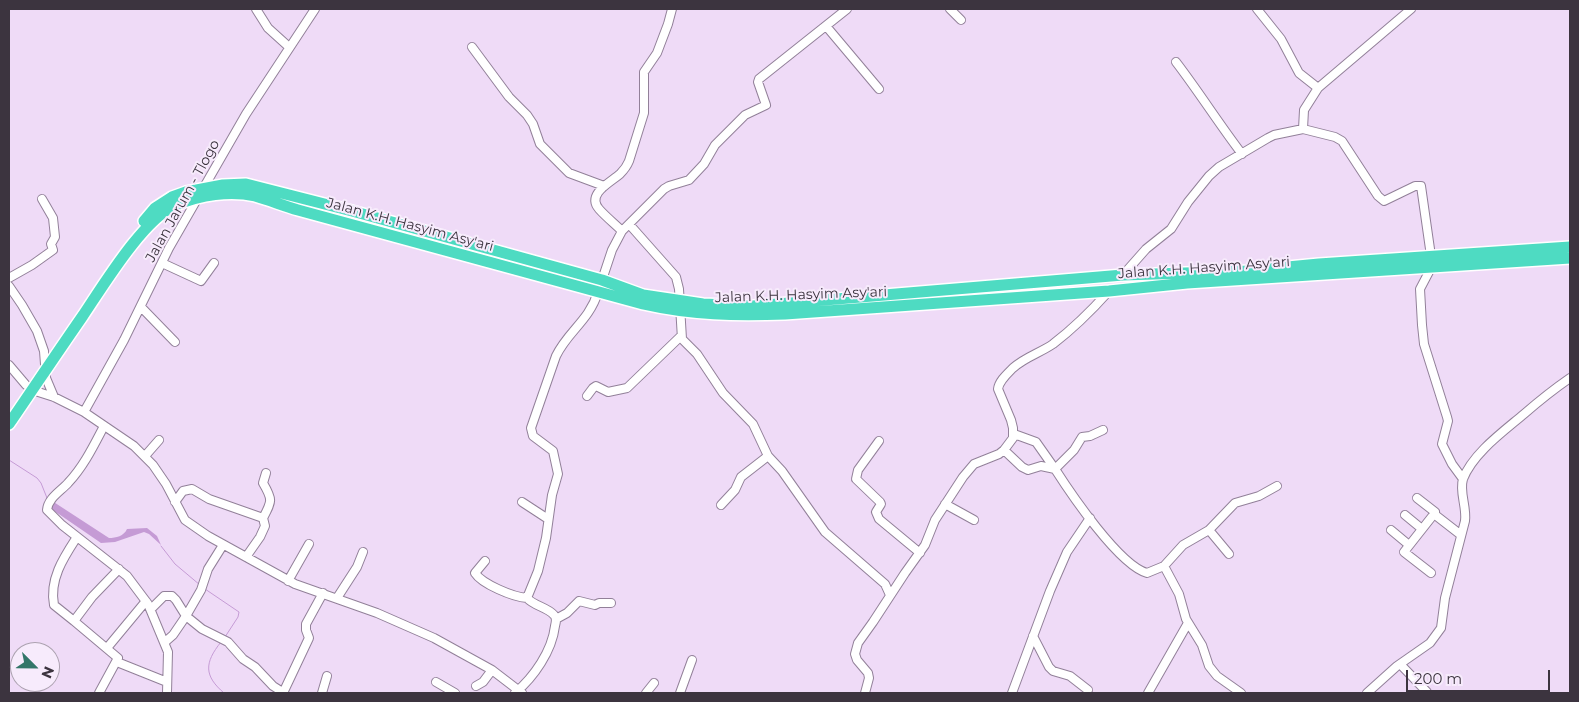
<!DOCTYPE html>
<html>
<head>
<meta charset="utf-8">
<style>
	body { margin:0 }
	#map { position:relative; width:1579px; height:702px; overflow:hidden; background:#efdbf7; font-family:Montserrat,sans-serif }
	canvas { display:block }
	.frame { position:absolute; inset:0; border:10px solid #3c343f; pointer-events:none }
	.north { position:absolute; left:10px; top:642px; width:50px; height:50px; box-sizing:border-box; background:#f7ebfc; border:1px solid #aca2b0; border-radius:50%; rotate:113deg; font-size:14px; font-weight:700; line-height:20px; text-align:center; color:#3c343f }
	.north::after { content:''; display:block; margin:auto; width:18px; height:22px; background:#337669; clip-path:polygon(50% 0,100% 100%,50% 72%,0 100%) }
	.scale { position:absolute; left:1406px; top:670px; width:144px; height:22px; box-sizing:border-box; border:2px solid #3c343f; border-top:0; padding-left:6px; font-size:15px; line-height:18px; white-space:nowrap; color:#3c343f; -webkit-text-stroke:4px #f7ebfc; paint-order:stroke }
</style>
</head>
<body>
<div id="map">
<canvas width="1579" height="702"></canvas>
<div class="frame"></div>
<div class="north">N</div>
<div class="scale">200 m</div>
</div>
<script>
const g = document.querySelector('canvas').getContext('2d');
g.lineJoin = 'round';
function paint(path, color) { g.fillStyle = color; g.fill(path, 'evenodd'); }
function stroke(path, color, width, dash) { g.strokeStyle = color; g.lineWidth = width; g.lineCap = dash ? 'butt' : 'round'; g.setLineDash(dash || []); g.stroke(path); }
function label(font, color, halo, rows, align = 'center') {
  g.font = font + ' Montserrat,sans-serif'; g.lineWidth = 4; g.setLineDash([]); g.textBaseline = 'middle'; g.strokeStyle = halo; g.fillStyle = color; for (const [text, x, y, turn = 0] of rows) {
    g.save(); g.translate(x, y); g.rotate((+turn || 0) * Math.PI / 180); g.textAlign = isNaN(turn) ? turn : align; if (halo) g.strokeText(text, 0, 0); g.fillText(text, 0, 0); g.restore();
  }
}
paint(new Path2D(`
	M46 497 109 538C116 538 124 536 127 529L147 528 157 536 161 545 149 534 144 532 115 542 101 543 50 508 47 504Z`), '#c59bd5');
stroke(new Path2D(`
	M9 460 37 478 41 483 47 498
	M161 546 175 564 200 585
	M205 589 239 612 238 617 225 637
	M221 642C204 663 204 676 224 693`), '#c59bd5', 1);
const minor = new Path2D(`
	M256 9 268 28 289 47
	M950 9 961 20
	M1257 9 1281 39 1299 73 1318 88 1304 110 1303 129
	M826 26 879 89
	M472 47 509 97 527 115 533 124 540 144 569 173 604 186
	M1176 62C1199 92 1219 124 1242 154
	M1318 88 1411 9
	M629 224 676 277 679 289 682 339 697 354 723 393 753 424 768 456 782 471 825 532 885 584 890 595
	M622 231C615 224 606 217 599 209 586 194 611 182 620 174 624 170 627 166 629 161L644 113V72L657 53 668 24 672 9
	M162 263 201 281 214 263
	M1431 268 1420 289 1422 325 1424 344 1447 417 1448 421 1442 444 1452 464 1463 479
	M1123 275 1146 249 1171 229 1188 202 1209 176 1219 167 1268 138 1274 135 1303 129 1335 137 1342 141 1378 196 1384 201 1415 186H1421L1431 256
	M9 278 32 265 53 250 51 244 55 237 53 218 42 199
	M602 280 612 250 622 231 664 189 669 186 689 180 704 164 715 145 745 115 766 105 758 82 759 79 847 9
	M9 286 22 305 37 331 44 351 46 378 54 397
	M141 307 175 342
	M9 365 26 385
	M32 390 54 397 84 412 134 446 153 465 166 484 185 520 208 536 295 584 377 613 434 638 492 670 522 693
	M587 396 593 388 596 386 608 392 627 388 681 336
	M84 412 124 340 169 248 246 114 315 9
	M104 426C94 445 84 466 68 483 61 491 48 498 47 510L62 525 127 576 148 604 168 652 167 693
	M1103 430 1090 436 1082 437 1074 450 1055 469C1071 494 1119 565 1147 573L1164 566
	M1014 434 1036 442 1055 469
	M879 441 858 470 856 479 880 502 881 504 876 512 879 519 920 553
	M1004 450 1022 467 1028 470 1041 466 1055 469
	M145 456 159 440
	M1417 498 1435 512 1434 514
	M175 502 183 491 192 489 209 499 263 518
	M522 502 548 519
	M945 504 974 520
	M721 505 735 490 741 477 768 456
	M1405 515 1422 529
	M1209 530 1229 554
	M1391 530 1409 545
	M246 557 260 537 265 526 263 518C272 501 273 500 263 483L266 473
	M485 561 475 573C482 584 513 597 527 598
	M1431 573 1404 552 1434 514 1461 535
	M288 581 309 544
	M337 598 357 567 363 552
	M151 609 164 596H172L176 600 186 616 202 629 228 642 243 659 255 667 273 686 284 693
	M556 619 567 613 579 601 595 605 599 603H611
	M74 621 54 605C49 579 64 557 77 537
	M1033 636 1049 667 1053 671 1070 676 1088 690
	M165 642 173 635 186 616 201 590 208 569 223 545
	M107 648 146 601
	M117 662 167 682
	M1400 664 1427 692
	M436 682 455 693
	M476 686 483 682 492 670
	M99 693 118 658 74 621 92 597 119 569
	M283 693 309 638 306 630V624L323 593
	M322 693 327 676
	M515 693C534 677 552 651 555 626 556 622 557 618 554 615 547 607 534 606 527 598L538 571 546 538 552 495 558 474 553 451 533 436 531 428 556 356C568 331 589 321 598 292
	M646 693 654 683
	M680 693 692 660
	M865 693 869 678 868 673 857 660 855 654 858 643 873 622 905 573 925 545 935 520 963 477 974 464 999 454 1004 450 1013 438V428L1011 420 998 389C999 381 1007 374 1013 368 1025 357 1040 353 1053 344 1074 328 1092 310 1109 291
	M1012 693 1050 591 1067 552 1090 518
	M1148 693 1188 623
	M1241 693 1217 676 1209 666 1202 645 1186 619 1179 594 1164 566 1183 545 1209 530 1235 503 1259 496 1277 486
	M1367 693 1397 666 1430 643 1441 628 1445 598 1465 521C1467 507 1459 492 1463 479 1473 453 1504 431 1524 414 1539 401 1554 389 1570 378`);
const highway = new Path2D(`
	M144 221 155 208 172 197 186 192 223 185 246 184 352 211 602 280 643 295 703 304 753 306 1123 275 1246 271 1319 264 1570 247
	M9 424C33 389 57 353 82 317 103 286 143 219 176 205 200 195 230 190 255 196 269 200 284 206 298 210L643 304C691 315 737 316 785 314L1109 291 1187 283 1570 258`);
stroke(minor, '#928099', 10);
stroke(highway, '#fff', 14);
stroke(minor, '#fff', 8);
stroke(highway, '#4edbc2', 11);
label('14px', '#3c343f', '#f7ebfc', [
	["Jalan Jarum - Tlogo",183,201,-61],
	["Jalan K.H. Hasyim Asy'ari",410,225,15],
	["Jalan K.H. Hasyim Asy'ari",1204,268,-4],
	["Jalan K.H. Hasyim Asy'ari",801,295,-2]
]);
</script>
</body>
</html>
